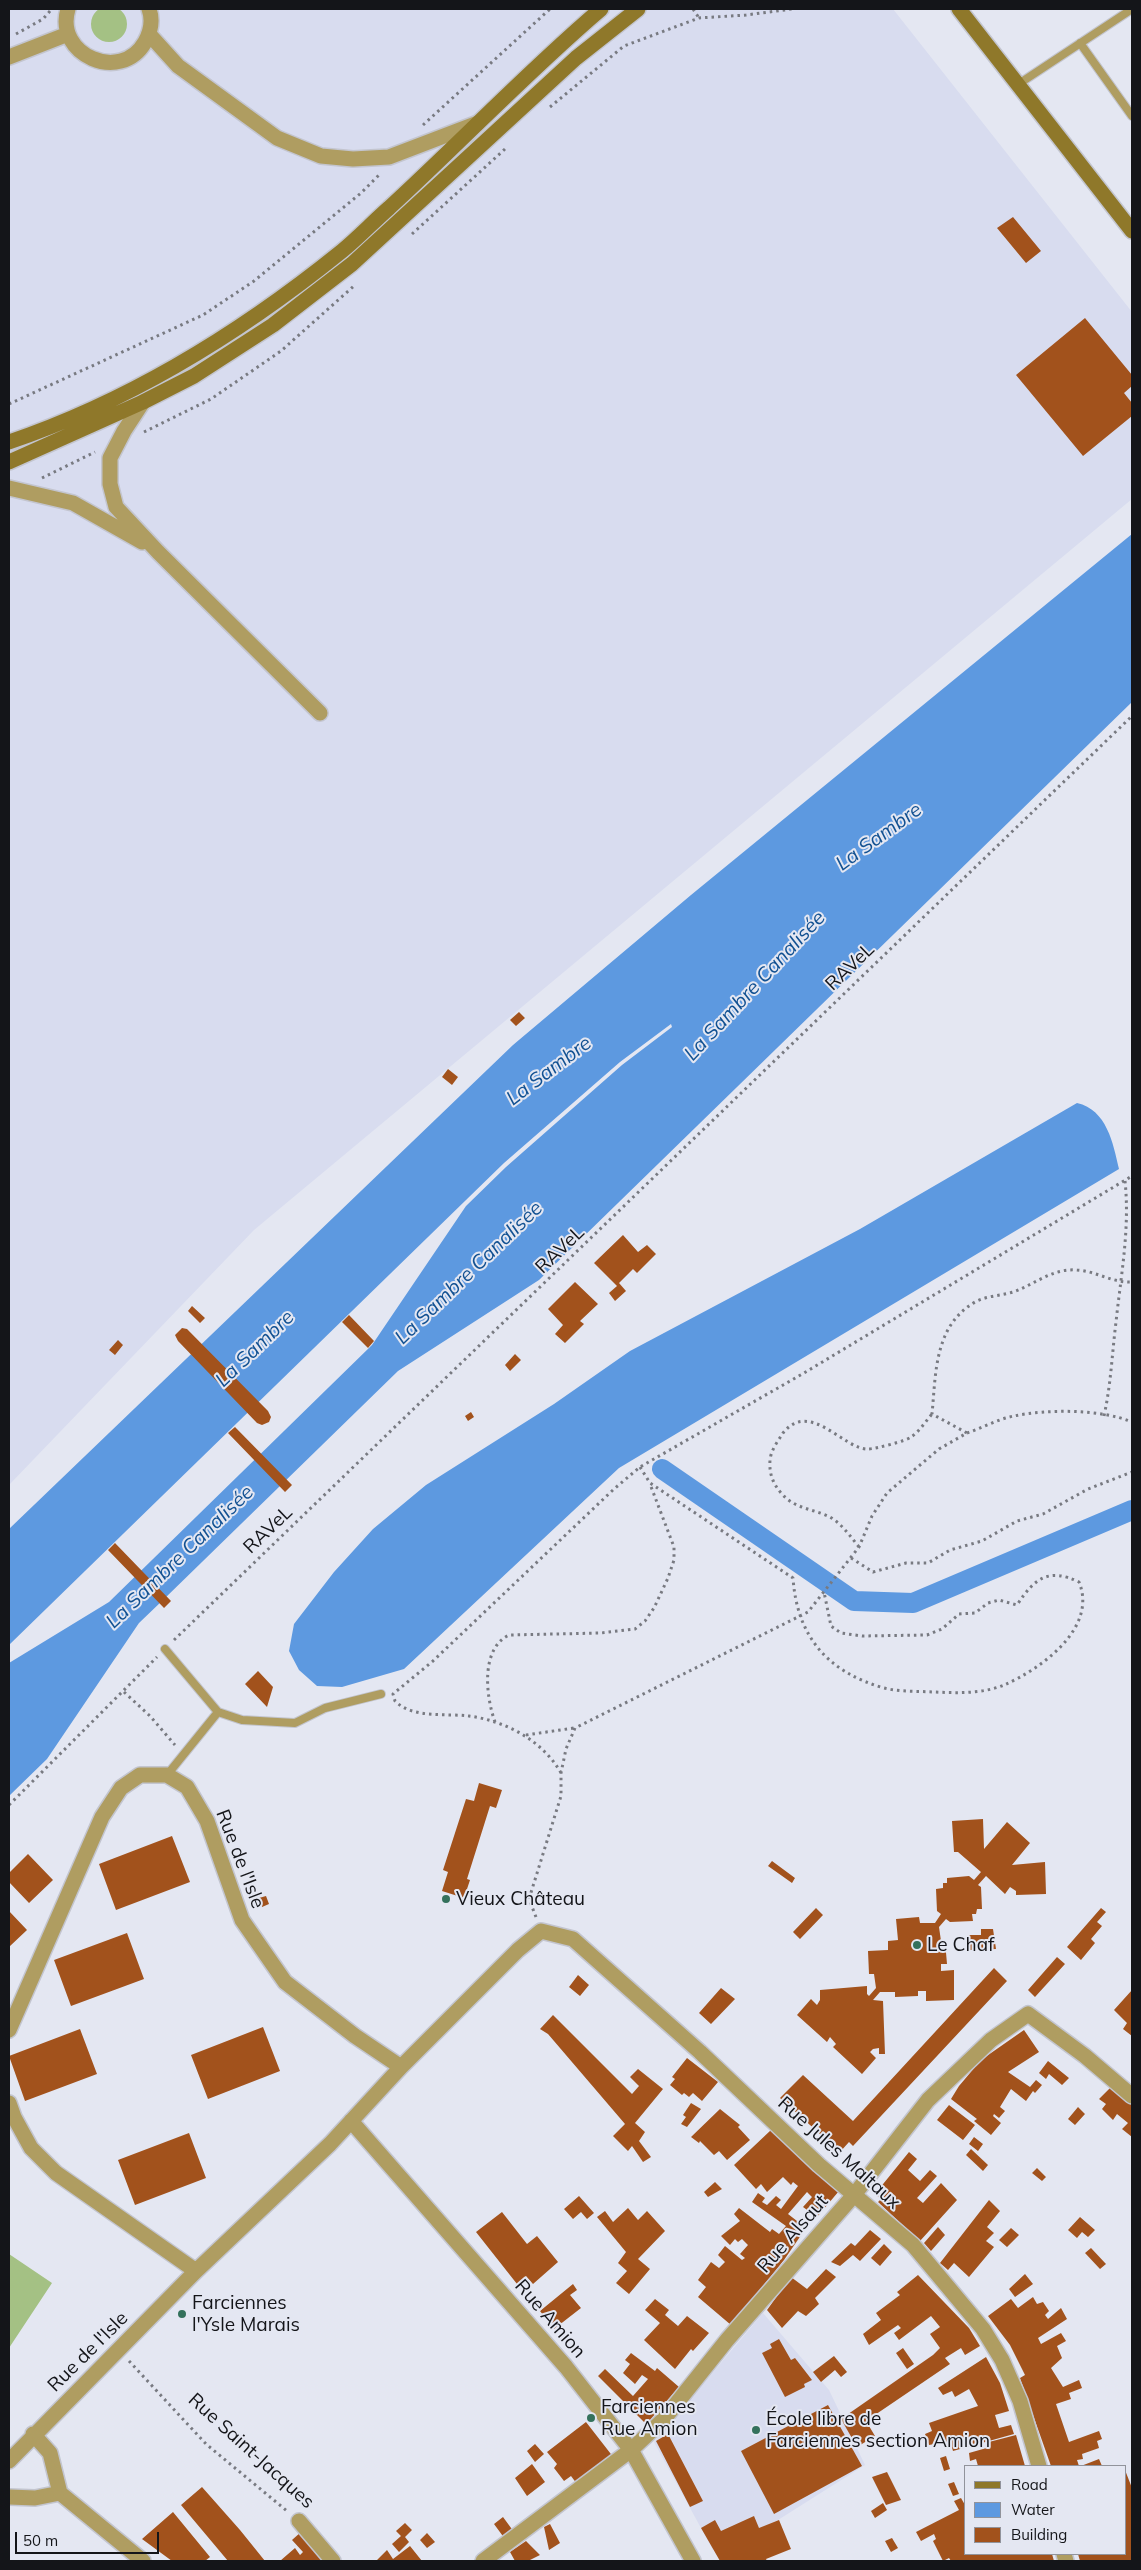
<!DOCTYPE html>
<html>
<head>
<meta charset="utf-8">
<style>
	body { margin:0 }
	#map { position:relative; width:1141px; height:2570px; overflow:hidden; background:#e4e7f2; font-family:Mulish,sans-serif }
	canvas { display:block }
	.frame { position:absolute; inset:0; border:10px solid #141519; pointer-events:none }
	.legend { position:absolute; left:964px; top:2465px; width:162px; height:90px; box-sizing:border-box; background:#e4e7f2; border:1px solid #91939b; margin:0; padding:6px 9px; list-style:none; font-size:15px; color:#141519 }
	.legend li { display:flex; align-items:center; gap:10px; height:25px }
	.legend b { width:25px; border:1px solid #91939b }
	.scale { position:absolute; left:15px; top:2532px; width:144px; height:22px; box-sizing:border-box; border:2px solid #141519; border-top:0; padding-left:6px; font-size:15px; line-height:18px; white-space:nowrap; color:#141519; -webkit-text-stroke:4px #e4e7f2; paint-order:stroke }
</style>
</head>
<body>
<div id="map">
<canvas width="1141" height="2570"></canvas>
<div class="frame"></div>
<ul class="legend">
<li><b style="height:6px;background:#8f782a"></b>Road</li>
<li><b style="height:14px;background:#5d99e0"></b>Water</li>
<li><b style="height:14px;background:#a2521c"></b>Building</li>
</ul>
<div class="scale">50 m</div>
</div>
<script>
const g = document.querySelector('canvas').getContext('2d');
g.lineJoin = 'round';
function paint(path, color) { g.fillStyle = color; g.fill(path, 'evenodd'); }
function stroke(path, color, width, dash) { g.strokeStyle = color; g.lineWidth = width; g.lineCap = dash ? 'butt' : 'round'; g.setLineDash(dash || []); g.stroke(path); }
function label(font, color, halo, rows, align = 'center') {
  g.font = font + ' Mulish,sans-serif'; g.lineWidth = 4; g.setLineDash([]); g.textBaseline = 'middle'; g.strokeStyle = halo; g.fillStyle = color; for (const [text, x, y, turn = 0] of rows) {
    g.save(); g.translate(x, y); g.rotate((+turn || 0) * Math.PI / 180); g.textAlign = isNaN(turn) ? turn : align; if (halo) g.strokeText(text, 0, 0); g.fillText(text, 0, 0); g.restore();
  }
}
paint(new Path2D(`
	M9 9H893L1132 312V499L254 1230 9 1485Z
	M763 2313 829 2390 865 2465 778 2520 713 2550 654 2442Z`), '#d8dcef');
paint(new Path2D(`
	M91 24a18 18 0 1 1 36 0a18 18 0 1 1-36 0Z
	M9 2254 52 2283 9 2348Z`), '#a4c184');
paint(new Path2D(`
	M1132 534V702L539 1280 398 1371 163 1600 139 1623 47 1759 9 1796V1663L109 1602 372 1345 466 1206 506 1167 622 1065 672 1027 671 1024 620 1062 504 1163 9 1645V1529L513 1045 691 895Z
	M1077 1103C1107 1110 1113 1143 1119 1169L619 1468 404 1669 342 1687 317 1686 299 1670 289 1651 294 1624 334 1572 373 1529 426 1485 554 1404 630 1351 860 1229Z`), '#5d99e0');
stroke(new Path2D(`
	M662 1469 854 1601 913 1603 1132 1510`), '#5d99e0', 20);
paint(new Path2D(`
	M1013 217 1041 251 1026 263 997 228Z
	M1085 318 1132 375V386L1124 393 1132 403V416L1083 456 1016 375Z
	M519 1012 525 1018 516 1026 510 1020Z
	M448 1069 458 1077 452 1085 442 1077Z
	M623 1235 638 1252 647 1245 656 1254 637 1273 633 1269 619 1283 626 1291 615 1301 609 1293 617 1286 594 1263Z
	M575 1282 598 1304 580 1321 584 1324 565 1343 555 1334 563 1325 548 1309Z
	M192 1306 205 1318 200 1323 188 1311Z
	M349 1315 374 1341 368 1348 342 1322Z
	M182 1328 187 1329 268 1411 271 1417 269 1422 262 1425 257 1423 178 1341 175 1335Z
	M118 1340 123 1345 115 1355 109 1350Z
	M515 1354 521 1360 510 1371 505 1365Z
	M471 1412 474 1417 468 1421 465 1416Z
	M235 1427 292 1485 285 1492 228 1433Z
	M115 1543 171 1601 164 1608 108 1550Z
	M258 1671 273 1687 267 1707 245 1684Z
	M479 1783 502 1790 496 1808 490 1806 467 1879 470 1880 464 1898 442 1891 448 1872 443 1870 466 1799 474 1801Z
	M983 1819 984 1849 1007 1822 1030 1843 1012 1865 1045 1862 1046 1894 1016 1895V1891L1010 1887 1005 1894 986 1876 978 1885 981 1887 982 1909H977L976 1914H972L973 1921 950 1922 946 1919 939 1927 941 1941H945L947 1964H941V1971L954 1970V2000L926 2001V1991H918V1996L895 1997V1992H880L873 2000 883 2001 885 2054H879V2048L873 2049 870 2052 876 2058 862 2074 833 2047 836 2044 830 2037 827 2042 797 2015 811 1999 817 2005 820 2000V1990L867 1986V1994L869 1996 876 1988 874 1974H869L868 1951 888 1950V1941L898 1940 896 1919 919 1917 920 1923H935L941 1914 937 1911 936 1889 943 1888V1883H947V1878L969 1876 974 1880 981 1872 958 1852H954L952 1821Z
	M172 1836 190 1882 116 1910 99 1864Z
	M28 1854 53 1880 29 1903 9 1882V1873Z
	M772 1861 795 1878 792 1883 768 1866Z
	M266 1896 269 1904 262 1907 259 1898Z
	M816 1908 823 1915 800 1939 793 1932Z
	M1101 1908 1106 1912 1097 1922 1102 1926 1091 1939 1095 1943 1081 1960 1067 1947Z
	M9 1911 27 1930 9 1947Z
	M981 1929H993L996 1949 970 1950 969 1935H981Z
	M127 1933 144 1979 71 2006 54 1960Z
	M1057 1957 1065 1964 1035 1997 1028 1990Z
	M994 1968 1007 1981 853 2146 849 2142 840 2152 780 2098 803 2075 853 2121Z
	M578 1975 589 1985 580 1996 569 1987Z
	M721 1988 735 1999 711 2024 699 2013Z
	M1132 1990V2036L1123 2029 1127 2023 1114 2010Z
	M553 2015 632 2094 639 2086 630 2077 638 2069 663 2089 635 2123 645 2132 639 2141 651 2157 643 2162 632 2146 628 2151 613 2136 625 2124 548 2034 540 2029Z
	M263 2027 280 2071 208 2099 191 2055Z
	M80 2029 97 2074 25 2101 9 2056Z
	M1024 2030 1039 2052 1008 2072 1030 2087 1036 2080 1042 2085 1035 2093 1033 2091 1026 2101 1011 2089 1000 2107 1005 2111 999 2118 994 2114 993 2116 1001 2123 991 2135 974 2121 977 2119 951 2099 959 2086 981 2060Z
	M687 2058 718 2082 702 2101 693 2093 689 2097 684 2093 682 2095 670 2085 675 2079 672 2077Z
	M1048 2061 1069 2078 1062 2085 1049 2074 1046 2079 1039 2073Z
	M1112 2086 1132 2103V2137L1122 2129 1128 2123 1117 2114 1113 2120 1102 2109 1106 2104 1099 2099Z
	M691 2103 701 2109 687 2127 681 2124 686 2117 683 2115Z
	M949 2105 975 2125 963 2140 937 2120Z
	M1078 2107 1085 2114 1075 2125 1068 2119Z
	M720 2109 740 2125 738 2127 750 2140 727 2160 719 2151 714 2155 700 2141 699 2143 691 2137Z
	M771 2130 839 2191 817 2217 803 2207 812 2197 807 2192 788 2214 806 2228 784 2260 731 2325 698 2297 706 2287 698 2280 711 2262 719 2268 725 2262 718 2255 725 2246 742 2260 745 2258 740 2254 748 2245 742 2239 738 2242 735 2239 730 2245 721 2236 740 2221 734 2214 739 2208 770 2232 772 2229 779 2234 786 2226 752 2202 758 2193 765 2198 762 2202 767 2205 776 2196 781 2200 776 2205 781 2209 798 2186 793 2182 791 2185 783 2177 767 2192 761 2184 756 2189 734 2165Z
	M189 2133 206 2178 135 2205 118 2160Z
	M974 2137 983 2144 978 2151 969 2144Z
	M971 2149 988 2165 983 2171 966 2155Z
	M909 2152 917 2159 908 2170 920 2181 930 2170 937 2176 917 2198 923 2203 941 2183 957 2200 920 2241 878 2202 881 2199 875 2194Z
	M1037 2168 1046 2177 1042 2181 1032 2173Z
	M715 2182 722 2189 708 2197 704 2192Z
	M579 2196 594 2213 587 2219 581 2212 573 2219 564 2209Z
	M989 2200 1000 2211 987 2227 994 2233 986 2241 994 2247 969 2277 954 2263 948 2270 940 2263Z
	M628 2208 638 2220 647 2211 665 2231 638 2259 650 2269 629 2294 616 2283 627 2271 618 2263 626 2252 597 2217 605 2211 613 2222Z
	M502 2212 527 2244 537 2236 558 2262 533 2284 526 2276 517 2284 476 2232Z
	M1080 2217 1095 2230 1088 2237 1082 2232 1077 2238 1068 2230Z
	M938 2227 945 2235 931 2251 924 2243Z
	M1011 2228 1019 2235 1007 2247 999 2240Z
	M870 2230 881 2239 860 2261 853 2255 840 2266 831 2262 851 2243 855 2246Z
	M884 2244 892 2252 880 2266 871 2258Z
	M1091 2248 1106 2264 1100 2269 1085 2253Z
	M826 2269 836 2277 815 2298 819 2304 806 2316 798 2311 782 2328 767 2310 791 2277 807 2289Z
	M1025 2274 1033 2284 1015 2297 1009 2289Z
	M918 2275 969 2328 980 2346 965 2355 961 2348 945 2358 950 2364 866 2421 875 2436 857 2447 841 2419 933 2355 940 2348 930 2334 940 2327 931 2316 899 2340 894 2333 901 2328 898 2325 869 2345 863 2334 881 2320 876 2313 900 2295 897 2292Z
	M573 2284 577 2290 570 2295 581 2308 554 2329 540 2311Z
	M1033 2297 1037 2304 1043 2302 1049 2311 1045 2315 1048 2319 1061 2308 1067 2319 1038 2338 1041 2344 1061 2333 1066 2341 1057 2346 1062 2358 1051 2368 1063 2387 1079 2380 1082 2388 1069 2393 1071 2399 1056 2404 1069 2442 1099 2431 1102 2439 1097 2441 1099 2448 1082 2454 1083 2459 1077 2460 1079 2466H1051L1020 2378 1025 2375 1010 2345 988 2316 1011 2299 1018 2308Z
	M655 2299 669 2310 665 2315 678 2326 687 2316 709 2333 693 2351 691 2349 675 2369 644 2340 660 2323 645 2310Z
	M779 2339 791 2360 795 2358 812 2380 804 2384 805 2387 785 2397 762 2353 772 2348 770 2344Z
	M903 2348 914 2364 907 2369 896 2353Z
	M631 2353 655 2371 657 2368 679 2387 649 2421 644 2422 598 2376 605 2369 633 2396 648 2379 642 2375 635 2384 623 2373 630 2364 625 2360Z
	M834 2356 847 2372 841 2377 835 2370 821 2382 813 2372Z
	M986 2357 1000 2383 1009 2411 995 2415 999 2428 1011 2425 1014 2434 953 2451 950 2441 929 2445 925 2434 932 2431 929 2423 978 2406 969 2389 955 2397 952 2391 943 2395 938 2388Z
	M828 2405 862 2466 774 2514 741 2451Z
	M586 2422 614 2458 577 2484 571 2476 564 2481 554 2468 557 2464 547 2452Z
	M668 2434 703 2501 690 2507 656 2441Z
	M1016 2435 1025 2466H978L976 2459 970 2461 969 2453 990 2447 989 2442Z
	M535 2444 544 2454 535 2462 527 2451Z
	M946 2456 950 2469 944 2471 940 2458Z
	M1099 2459 1102 2466H1081Z
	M532 2464 545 2482 527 2496 515 2478Z
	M1125 2470 1132 2488V2561H1080L1078 2554H1125Z
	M887 2472 901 2500 886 2505 872 2477Z
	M954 2482 959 2494 953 2496 948 2484Z
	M202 2487 240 2530 265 2561H228L181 2505Z
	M961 2498 965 2505V2554H1052L1054 2561H951L949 2558 943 2561 933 2541 936 2539 934 2534 921 2541 916 2532 959 2510 954 2501Z
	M883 2503 887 2510 875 2518 871 2511Z
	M173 2512 210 2557 205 2561H172L142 2539Z
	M754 2516 759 2528 779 2520 791 2549 766 2559 767 2561H720L701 2528 715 2520 721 2531Z
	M503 2517 514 2532 505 2539 494 2524Z
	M405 2523 412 2530 405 2537 409 2542 399 2552 392 2544 401 2536 396 2531Z
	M550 2524 560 2543 549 2550 544 2527Z
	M301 2532 329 2561H280L295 2548 300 2555 303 2552 292 2540Z
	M427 2533 435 2542 427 2548 420 2540Z
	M892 2538 898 2548 891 2552 885 2541Z
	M526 2541 540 2555 528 2561H515L510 2552Z
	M410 2546 422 2561H376L387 2550 393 2559Z`), '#a2521c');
const lane = new Path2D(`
	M1080 43 1132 116
	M1017 85 1132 9
	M165 1649 218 1712 242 1720 295 1723 325 1708 381 1694
	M167 1775 218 1712`);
const street = new Path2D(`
	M68 9C54 55 121 84 145 42 151 31 153 20 149 9
	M149 34 178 66 277 138 321 156 353 159 389 157 478 123
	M9 57 68 34
	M143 402 124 431 110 458V484L116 507 158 552 320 713
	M9 488 73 503 142 542
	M9 2030 102 1817 121 1788 140 1775H167L187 1787 207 1821 242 1920 285 1982 355 2036 401 2067
	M9 2103 14 2117 31 2148 56 2173 196 2271
	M351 2121 566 2367 631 2450 693 2561
	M33 2434 50 2453 60 2493
	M9 2461 196 2271 330 2144 401 2067 518 1950 541 1931 573 1939 700 2052 819 2165 913 2245 983 2329 1002 2360 1020 2401 1039 2466
	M60 2493 143 2561
	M9 2497 35 2498 60 2493
	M299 2521 333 2561
	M1064 2554 1066 2561
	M483 2561 631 2450 664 2419 727 2340 854 2195 928 2100 991 2040 1028 2014 1085 2056 1132 2096`);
const secondary = new Path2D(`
	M959 9 1132 231
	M9 442C130 401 243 331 342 251 358 238 373 222 389 208 461 142 527 72 601 9
	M9 462 143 402 194 376 273 325 352 264 576 58 638 9`);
stroke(lane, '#c3c5cf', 10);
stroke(street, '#c3c5cf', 18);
stroke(secondary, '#c3c5cf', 18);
stroke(new Path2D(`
	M693 9 699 18
	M16 34 43 19 50 11
	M550 107 624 46 699 18 746 15 792 9
	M423 125 550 9
	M412 234 505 149
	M9 404 203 315 254 281 361 193 379 175
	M144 432 211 399 281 351 355 285
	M42 478 95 452
	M1104 1416C1111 1384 1112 1354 1116 1322 1121 1275 1130 1228 1125 1181
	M967 1433C982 1428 998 1419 1014 1416 1047 1409 1101 1409 1132 1422
	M640 1467 650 1483 793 1578C797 1636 827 1672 884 1688 900 1692 917 1691 933 1692 957 1693 982 1694 1004 1685 1041 1669 1098 1628 1079 1582 1048 1567 1034 1579 1017 1605L999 1600 988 1603 975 1613 959 1614 942 1629 927 1635 862 1636 841 1633 831 1626 824 1592
	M859 1547C850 1536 842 1524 830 1517 814 1509 795 1509 782 1494 773 1484 769 1474 770 1460 771 1450 778 1441 783 1433 810 1399 844 1450 868 1449 875 1449 906 1441 911 1437 919 1432 926 1421 932 1414
	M851 1558 873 1572 906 1563H928L950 1550 982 1541 1017 1521 1043 1514 1088 1489 1132 1472
	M174 1640 1132 716
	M124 1692 150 1716 175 1745
	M495 1722C486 1697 480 1649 509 1635L601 1633 635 1629 645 1621 654 1608 668 1578 674 1560V1547L650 1484
	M526 1735 574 1728
	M561 1773C543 1741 506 1721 469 1716 445 1713 413 1719 395 1701L393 1694 433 1661 614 1489 640 1467 804 1373 1132 1176
	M9 1805 157 1657
	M536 1917 529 1899 561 1796V1773L566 1749 575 1728 808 1612 859 1547 872 1516 887 1493 939 1449 967 1433 932 1414C936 1373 934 1326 975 1302 988 1295 1003 1296 1016 1291 1036 1283 1054 1268 1077 1270 1096 1271 1112 1283 1132 1282
	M129 2361 206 2444 287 2511`), '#787a81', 3, [2.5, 4]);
stroke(lane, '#af9d61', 8);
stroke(street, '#af9d61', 15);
stroke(secondary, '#8f782a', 15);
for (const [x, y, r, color] of [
	[446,1899,5,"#34715c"],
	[917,1945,5,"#34715c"],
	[182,2314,5,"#34715c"],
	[591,2418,5,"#34715c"],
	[756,2430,5,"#34715c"]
]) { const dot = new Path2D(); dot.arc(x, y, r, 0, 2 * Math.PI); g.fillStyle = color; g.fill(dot); stroke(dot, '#e4e7f2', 2); }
label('19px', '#141519', '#e4e7f2', [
	["RAVeL",850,967,-44],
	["RAVeL",560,1250,-44],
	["RAVeL",268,1530,-44],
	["Rue de l'Isle",240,1859,69],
	["Rue Jules Maltaux",839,2153,42],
	["Rue Alsaut",793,2234,-49],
	["Rue Amion",550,2319,49],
	["Rue de l'Isle",88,2352,-45],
	["Rue Saint-Jacques",251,2451,42]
]);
label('19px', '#141519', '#e4e7f2', [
	["Vieux Château",456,1899],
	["Le Chaf",927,1945],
	["Farciennes",192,2303],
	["l'Ysle Marais",192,2325],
	["Farciennes",601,2407],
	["Rue Amion",601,2429],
	["École libre de",766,2419],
	["Farciennes section Amion",766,2441]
], 'left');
label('italic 20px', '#125192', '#e4e7f2', [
	["La Sambre",879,837,-36],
	["La Sambre Canalisée",755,986,-47],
	["La Sambre",549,1071,-37],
	["La Sambre Canalisée",469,1273,-44],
	["La Sambre",255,1349,-44],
	["La Sambre Canalisée",180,1557,-44]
]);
</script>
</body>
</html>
